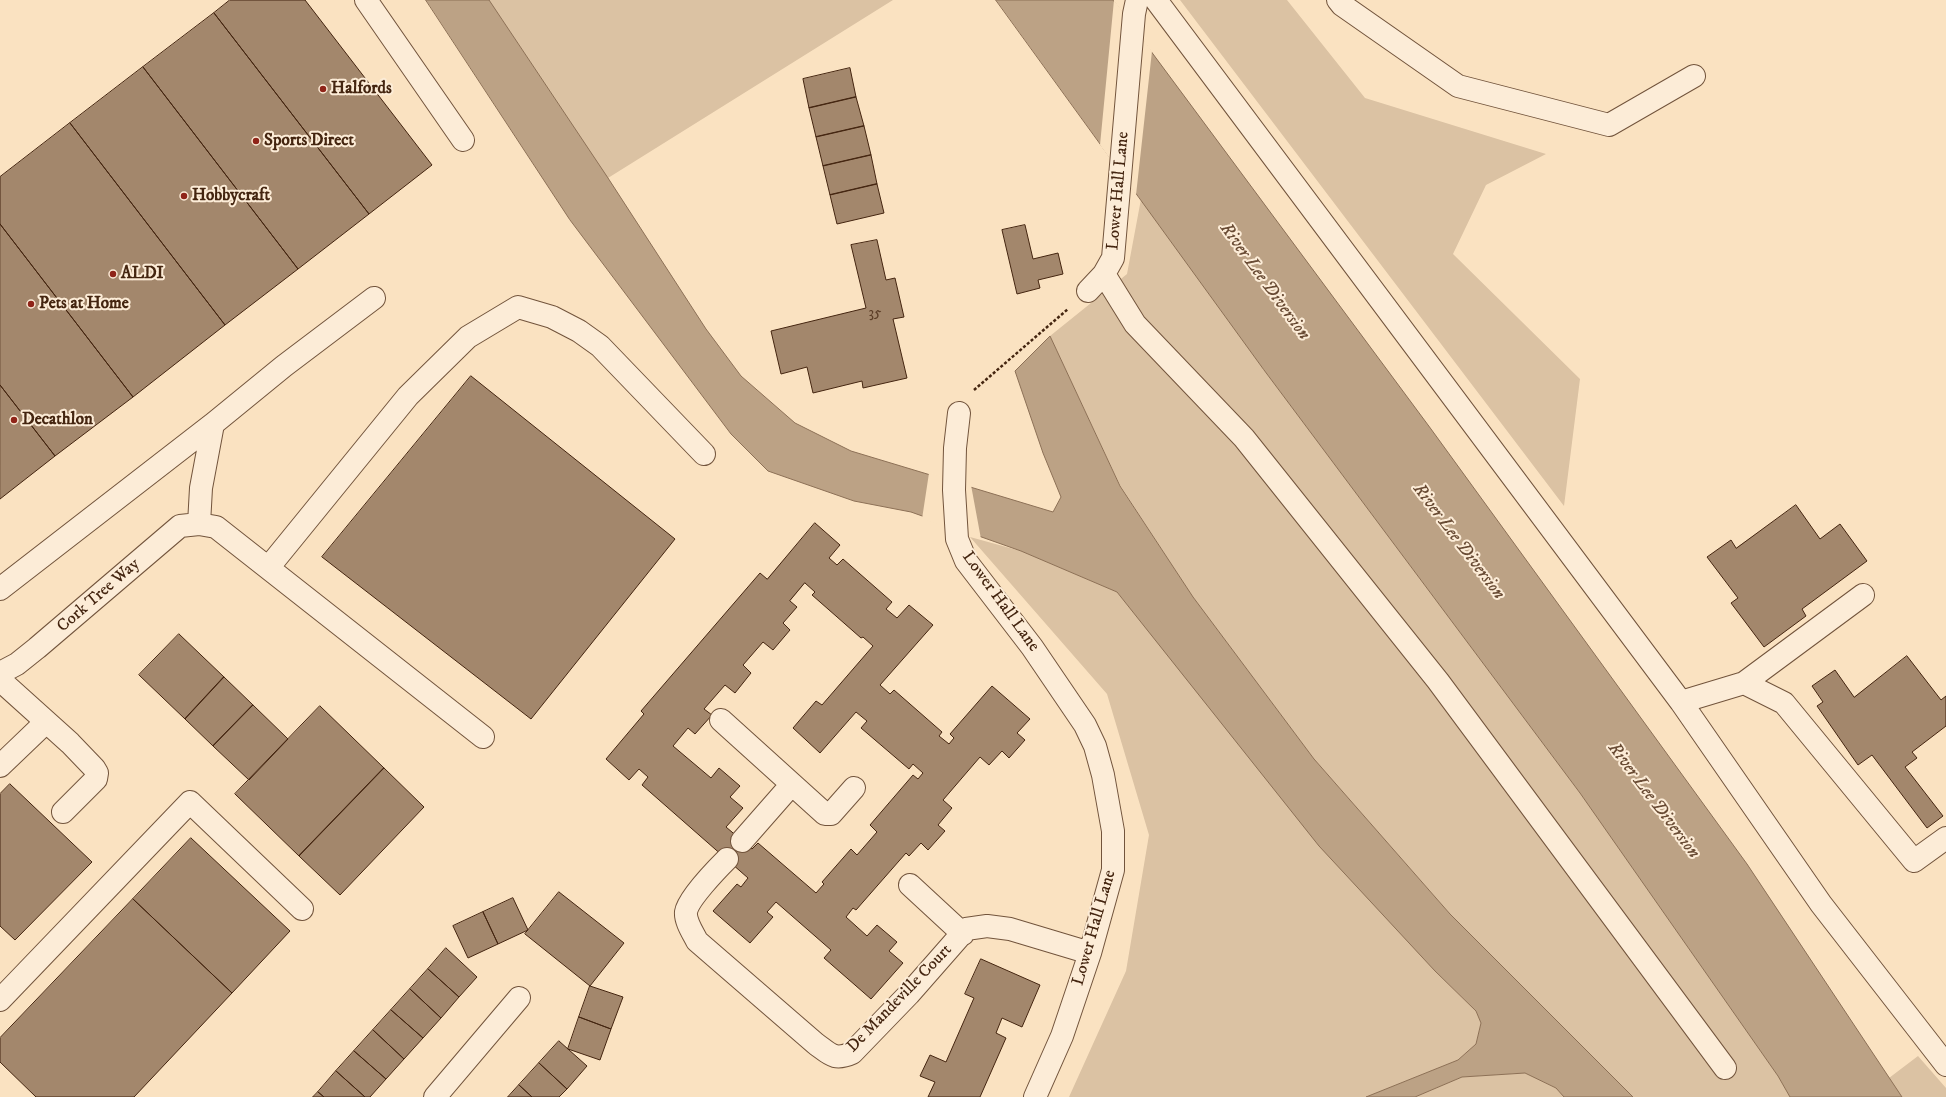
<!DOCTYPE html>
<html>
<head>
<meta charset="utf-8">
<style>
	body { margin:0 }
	canvas { display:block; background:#fae2c1 }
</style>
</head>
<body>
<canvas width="1946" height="1097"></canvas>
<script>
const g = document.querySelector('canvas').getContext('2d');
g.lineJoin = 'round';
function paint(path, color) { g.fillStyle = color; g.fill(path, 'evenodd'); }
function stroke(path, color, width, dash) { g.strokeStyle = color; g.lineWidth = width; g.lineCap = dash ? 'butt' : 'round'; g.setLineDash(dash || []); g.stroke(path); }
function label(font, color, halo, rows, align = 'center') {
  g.font = font + ' "IM FELL DW Pica",serif'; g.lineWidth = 4; g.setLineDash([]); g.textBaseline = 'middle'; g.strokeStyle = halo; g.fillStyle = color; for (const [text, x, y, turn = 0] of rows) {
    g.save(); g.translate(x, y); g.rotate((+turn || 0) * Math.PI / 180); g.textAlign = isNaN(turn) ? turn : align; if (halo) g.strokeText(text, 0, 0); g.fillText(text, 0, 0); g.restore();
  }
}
paint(new Path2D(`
	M489 0H893L608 178Z
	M1180 0H1287L1365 98 1546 154 1486 185 1453 254 1580 379 1564 506Z
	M1141 199 1264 370 1580 793 1778 1076 1790 1097H1633L1450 914 1314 759 1193 597 1120 485 1050 336 1127 274Z
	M970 537 1021 551 1117 592 1167 653 1435 971 1476 1011 1481 1023 1476 1044 1458 1060 1366 1097H1069L1126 971 1149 835 1107 694Z
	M1918 1056 1946 1088V1097H1902L1889 1078Z
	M1525 1073 1556 1088 1564 1097H1415L1462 1077Z`), '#dbc2a3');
const water = new Path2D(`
	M426 0H489L608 178 706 329 741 376 795 423 851 451 1053 512 1061 497 1043 453 1015 371 1050 336 1120 486 1193 597 1314 759 1450 914 1633 1097H1564L1556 1088 1525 1073 1462 1077 1415 1097H1366L1458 1060 1476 1044 1481 1023 1476 1011 1435 971 1319 846 1117 592 1021 551 911 512 854 501 768 471 731 434 570 220Z
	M996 0H1113L1431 429 1747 864 1902 1097H1790L1778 1076 1580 793 1264 370Z`);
paint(water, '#bca285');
stroke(water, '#8c7056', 1);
paint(new Path2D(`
	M1114 0 1152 51 1136 195 1100 145Z
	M929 473 971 485 981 539 922 519Z`), '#fae2c1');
const building = new Path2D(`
	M230 0H305L432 165 369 214 214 13Z
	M214 13 369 214 298 269 143 67Z
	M143 67 298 269 225 325 70 123Z
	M850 68 856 97 809 108 803 79Z
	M856 97 864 126 816 137 809 108Z
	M70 123 225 325 133 397 0 224V177Z
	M864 126 871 155 823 166 816 137Z
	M871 155 877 184 830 195 823 166Z
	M877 184 884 213 837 224 830 195Z
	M0 224 133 397 55 456 0 385Z
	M1025 225 1033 259 1058 253 1063 274 1038 280 1040 288 1017 294 1002 230Z
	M877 240 886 280 895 278 904 317 893 319 907 378 863 388 862 381 813 393 807 367 781 374 771 331 866 308 851 245Z
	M471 376 675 539 531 719 322 557Z
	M0 385 55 456 0 499Z
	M1796 505 1820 539 1840 524 1867 561 1802 609 1806 616 1764 647 1731 603 1738 598 1707 557 1731 540 1736 548Z
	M815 523 840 545 829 558 837 565 843 559 892 602 886 609 897 618 909 605 933 625 880 685 890 694 894 690 942 732 939 736 949 744 954 738 950 734 992 686 1030 719 1017 733 1025 740 1009 758 1002 751 989 765 980 757 943 800 952 808 938 825 945 831 928 850 921 843 909 856 906 853 856 910 853 908 846 917 867 936 877 925 897 942 889 951 903 963 871 999 824 958 831 950 776 902 767 912 773 917 750 943 713 911 737 884 741 887 748 878 642 785 648 777 639 769 629 780 606 759 644 714 641 711 760 573 767 579ZM805 583 815 592 812 595 861 638 863 637 873 646 822 705 816 701 793 728 820 753 856 712 867 721 861 728 909 769 913 764 923 773 918 779 913 775 870 825 877 832 857 855 851 849 822 882 824 884 816 893 758 843 752 849 726 827 743 808 730 797 740 786 719 768 711 778 673 746 688 728 695 734 712 715 704 709 725 685 735 693 751 673 743 665 763 642 773 650 790 630 783 623 797 607 790 601Z
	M179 634 224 677 185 719 139 675Z
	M1907 656 1941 700 1946 696V726L1912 752 1917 758 1905 767 1943 816 1927 828 1872 755 1858 765 1817 706 1823 702 1812 686 1835 670 1854 697Z
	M224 677 253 705 213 746 185 719Z
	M253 705 288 739 249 780 213 746Z
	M320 706 384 768 299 856 235 794Z
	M384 768 424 807 340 895 299 856Z
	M10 784 92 862 15 940 0 926V794Z
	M191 838 290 931 232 993 133 899Z
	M559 892 624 943 590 986 525 934Z
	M513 898 528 930 498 944 483 912Z
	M133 899 232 993 134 1097H36L0 1062V1038Z
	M483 912 498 944 468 958 453 926Z
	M446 948 477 977 459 997 428 969Z
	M981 959 1040 985 1022 1027 1002 1018 996 1033 1006 1038 980 1097H928L935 1082 920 1076 930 1055 946 1062 974 998 965 994Z
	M428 969 459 997 441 1018 410 989Z
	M590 986 623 997 611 1029 579 1017Z
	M410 989 441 1018 423 1038 391 1010Z
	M391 1010 423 1038 404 1059 373 1030Z
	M579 1017 611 1029 600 1060 568 1049Z
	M373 1030 404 1059 386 1079 354 1051Z
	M559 1041 587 1066 567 1089 539 1063Z
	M354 1051 386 1079 370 1097H365L336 1071Z
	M539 1063 567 1089 559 1097H532L519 1085Z
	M336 1071 365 1097H324L318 1092Z
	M519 1085 532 1097H508Z
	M318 1092 324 1097H313Z`);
paint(building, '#a3876c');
stroke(building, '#442510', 1);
const minor = new Path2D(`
	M366 0 463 140
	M1156 0 1681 702 1744 683 1784 703 1914 861 1946 838
	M1338 0 1342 5 1458 86 1609 125 1694 76
	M1104 274 1135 324 1244 438 1438 681 1725 1068
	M1088 291 1104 274 1113 258 1134 14 1137 0
	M959 413 955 448 954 490 957 539 966 561 1032 647 1085 725 1095 746 1103 775 1113 831V870L1090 953 1062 1036 1035 1097
	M199 524 201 488 213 424 284 366 374 298
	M268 568 408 396 468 337 518 307 552 317 579 331 600 346 704 454
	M0 589 213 424
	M0 673 17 664 37 648 180 526 199 524 216 527 483 737
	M0 680 70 743 94 768 97 773 96 779 63 812
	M1744 683 1863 595
	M1681 702 1821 904 1946 1065
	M721 720 825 814H831L854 788
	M0 766 46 722
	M742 841 792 784
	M727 859C717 869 688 899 686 912 685 921 693 933 697 941L816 1044C830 1054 834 1061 852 1053L909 994 966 929 987 926 1010 929 1090 953
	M910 885 963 934
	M0 1000 190 802 302 909
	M435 1097 519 998`);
stroke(minor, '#72543c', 24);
stroke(new Path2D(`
	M974 390 1068 309`), '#442510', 2.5, [3, 2]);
stroke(minor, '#fcecd7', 22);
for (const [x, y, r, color] of [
	[323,89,4,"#8f2418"],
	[256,141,4,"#8f2418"],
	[184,196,4,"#8f2418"],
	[113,274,4,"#8f2418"],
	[31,304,4,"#8f2418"],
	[14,420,4,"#8f2418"]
]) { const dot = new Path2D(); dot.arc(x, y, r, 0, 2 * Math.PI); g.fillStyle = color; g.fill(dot); stroke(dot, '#fcecd7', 1.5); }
label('15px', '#5c3e27', null, [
	["35",875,314]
]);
label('bold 17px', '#442510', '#fcecd7', [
	["Halfords",331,89],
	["Sports Direct",264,141],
	["Hobbycraft",192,196],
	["ALDI",121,274],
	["Pets at Home",39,304],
	["Decathlon",22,420]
], 'left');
label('17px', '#442510', '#fcecd7', [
	["Lower Hall Lane",1119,191,-85],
	["Cork Tree Way",99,596,-41],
	["Lower Hall Lane",1000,602,54],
	["Lower Hall Lane",1095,928,-74],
	["De Mandeville Court",900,999,-46]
]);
label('italic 18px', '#684a33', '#fcecd7', [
	["River Lee Diversion",1264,282,54],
	["River Lee Diversion",1458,542,53],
	["River Lee Diversion",1653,801,53]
]);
</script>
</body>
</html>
